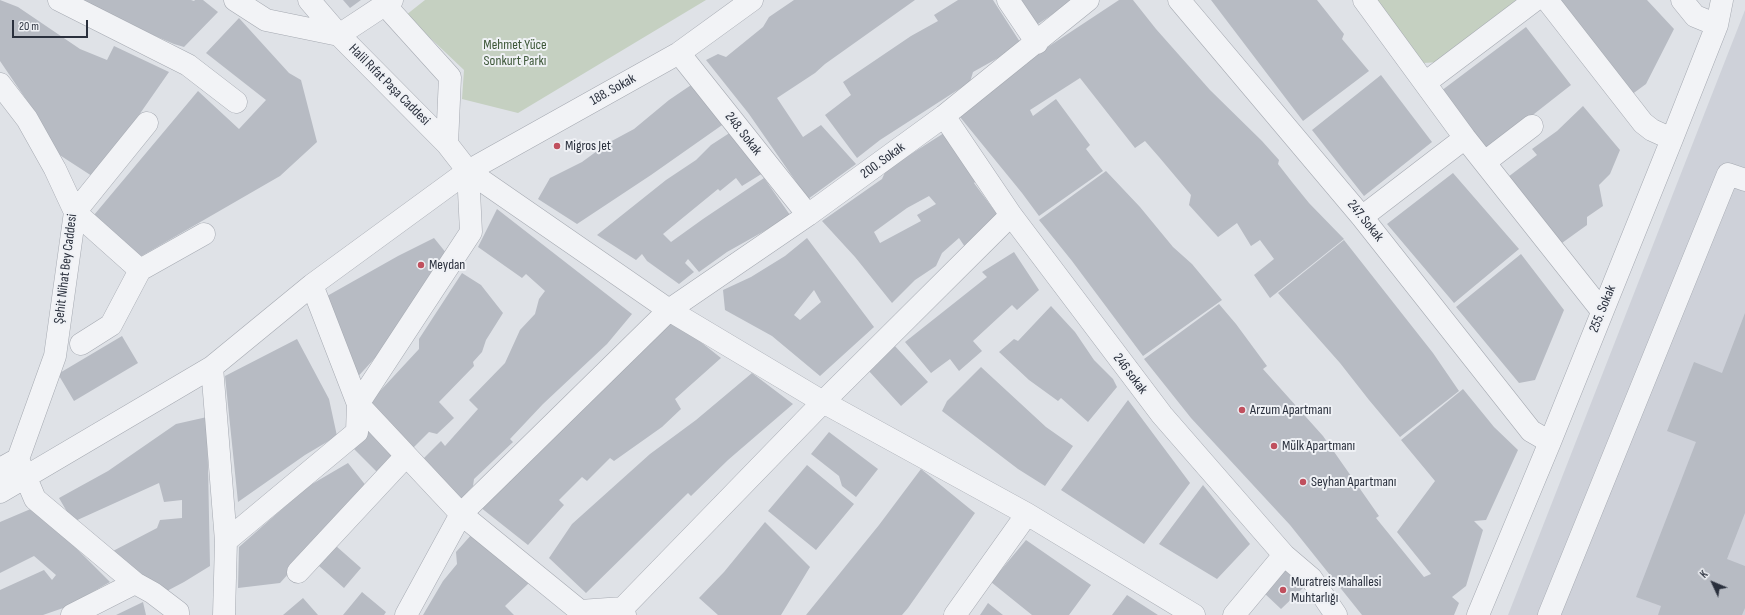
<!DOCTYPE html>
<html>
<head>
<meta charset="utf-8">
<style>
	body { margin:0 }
	#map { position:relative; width:1745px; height:615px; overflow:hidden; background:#dfe2e7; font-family:"Sofia Sans Condensed",sans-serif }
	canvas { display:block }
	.north { position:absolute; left:1693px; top:563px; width:40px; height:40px; -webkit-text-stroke:3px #eff1f5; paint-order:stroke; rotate:314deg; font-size:11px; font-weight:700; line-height:16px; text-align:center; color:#2a303d }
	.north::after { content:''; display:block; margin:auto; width:14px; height:18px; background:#2a303d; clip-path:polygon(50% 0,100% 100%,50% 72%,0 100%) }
	.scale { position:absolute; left:12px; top:20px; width:76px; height:18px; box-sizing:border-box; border:2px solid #2a303d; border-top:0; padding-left:5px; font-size:12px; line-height:14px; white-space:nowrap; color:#2a303d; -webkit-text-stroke:3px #eff1f5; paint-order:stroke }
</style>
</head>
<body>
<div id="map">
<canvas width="1745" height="615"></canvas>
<div class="north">K</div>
<div class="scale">20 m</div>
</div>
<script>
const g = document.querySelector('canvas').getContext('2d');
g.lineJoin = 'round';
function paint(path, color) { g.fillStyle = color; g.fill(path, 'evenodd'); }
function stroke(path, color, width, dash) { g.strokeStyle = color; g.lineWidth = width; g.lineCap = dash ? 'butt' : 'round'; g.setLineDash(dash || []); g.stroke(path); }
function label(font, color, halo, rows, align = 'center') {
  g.font = font + ' "Sofia Sans Condensed",sans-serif'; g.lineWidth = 4; g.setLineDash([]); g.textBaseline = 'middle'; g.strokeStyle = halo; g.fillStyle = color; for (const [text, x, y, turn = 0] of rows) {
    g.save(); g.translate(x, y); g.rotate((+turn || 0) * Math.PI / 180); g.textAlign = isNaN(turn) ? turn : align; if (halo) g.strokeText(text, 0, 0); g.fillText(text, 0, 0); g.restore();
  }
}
paint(new Path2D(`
	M1745 10V615H1508Z`), '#ced1d9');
paint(new Path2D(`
	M425 0H706L518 113 462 99 464 70 406 15Z
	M1376 0H1519L1441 62 1423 63Z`), '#c5d0c1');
paint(new Path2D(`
	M0 0 18 7 80 49 107 60 114 46 169 72 95 178 55 152 36 114 0 61Z
	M65 0H191L194 1 195 0H203L218 12 184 47 174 44 120 21Z
	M343 0H361L350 8Z
	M794 0H915L825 64 815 73 777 98 803 137 821 125 856 164 808 199 749 114 706 60 718 54 726 57 763 27 769 17Z
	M958 0H993L1020 42 998 58 973 72 970 82 880 140 857 158 825 115 851 95 843 82 911 36 938 21 934 15Z
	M1019 0H1074L1035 26Z
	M1119 0H1133L1156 29 1210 90 1262 141 1279 160 1278 164 1292 182 1309 203 1344 239 1270 298 1254 275 1274 259 1260 240 1251 246 1237 223 1218 237 1189 205 1191 195 1159 157 1145 141 1135 148 1080 78 1030 110 1033 116 1056 99 1090 145 1086 149 1103 171 1039 216 1022 193 960 117 1007 74Z
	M1211 0H1317L1344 34 1342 39 1369 71 1303 121Z
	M1557 0H1647L1674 29 1646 84 1631 95Z
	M239 18 289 73 301 80 317 142 280 176 138 258 94 215 198 91 239 129 266 100 206 53Z
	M1526 27 1571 85 1483 154 1437 94Z
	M1381 75 1432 142 1364 196 1312 130Z
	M697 81 725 123 651 175 577 224 538 199 550 178 582 162 608 143 634 129 669 100Z
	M1583 106 1620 150 1610 174 1599 185 1603 206 1587 217V225L1555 248 1504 180 1537 155 1532 149 1557 131Z
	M731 132 763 173 742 186 736 178 720 191 718 189 663 234 671 242 703 219 764 178 790 215 775 225 727 252 699 272 688 259 685 263 694 272 679 284 647 261 642 254 636 260 597 235 666 180 696 160 711 145Z
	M944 133 977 180 974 183 1000 218 965 247 959 238 942 253 936 266 915 280 892 303 855 257 822 221 882 179 886 170ZM929 196 936 204 917 215 921 221 880 243 874 232 907 208Z
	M1106 171 1140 207 1173 247 1192 264 1222 300 1143 356 1072 261 1039 220Z
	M1453 173 1519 249 1454 303 1387 224Z
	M497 209 632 314 607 344 543 404 510 439 513 442 474 479 473 486 456 504 420 462 441 441 445 446 478 409 469 400 505 363 520 330 535 314 539 299 545 291 526 274 522 278 478 247Z
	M434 238 447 254 395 336 353 382 320 300 398 256Z
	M807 238 874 327 820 376 772 336 725 310 723 290 751 277 785 256ZM814 290 821 302 800 320 794 315Z
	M1344 240 1433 353 1459 391 1400 437 1369 400 1340 363 1278 293Z
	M1014 252 1039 290 1017 310 1012 305 973 341 982 351 959 371 950 359 931 373 905 342 987 277 982 272Z
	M1521 254 1564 310 1535 380 1519 383 1456 307Z
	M462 273 481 285 503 313 486 340 482 352 473 362 474 366 439 402 454 418 437 434 429 432 411 450 367 405 419 349V339Z
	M1219 304 1236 324 1267 366 1263 369 1323 436 1379 516 1376 518 1424 577 1431 574 1397 532 1435 481 1401 440 1463 389 1494 427 1518 450 1486 520 1474 521 1483 530 1466 586 1452 597 1459 603 1454 615H1362L1290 525 1191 418 1144 359Z
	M1051 306 1075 332 1094 360 1113 379 1117 387 1088 422 1061 398 1058 401 1029 380 999 352 1014 339 1018 341Z
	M1745 313V513L1727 559 1745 566V608L1742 615H1658L1661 606 1636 597 1696 442 1667 431 1694 362 1722 373Z
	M673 320 721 358 675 399 681 409 662 427 614 461 610 458 587 481 582 477 559 500 564 505 528 545 480 507Z
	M122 336 138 363 74 401 58 374Z
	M297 339 329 399 337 436 305 455 238 502 225 376Z
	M894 345 928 382 901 406 868 370Z
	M981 367 1046 427 1073 446 1045 486 1018 469 942 411 947 401Z
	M752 373 793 404 728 460 691 496 688 493 586 593 549 558 572 524 650 454 696 420Z
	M1128 400 1190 483 1144 544 1061 490Z
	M207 417 210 566 184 582 165 592 121 562 113 551 157 528 160 520 182 518V500L164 502 159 483 73 522 59 498 108 471 176 424Z
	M370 429 396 454 378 473 352 447Z
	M829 432 878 469 856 497 842 486 839 476 811 454Z
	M348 463 367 487 280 583 238 588 239 547 307 487Z
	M807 465 854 504 816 550 768 511Z
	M921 469 975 513 908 608 902 615H806L879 525Z
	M1203 485 1250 544 1217 579 1159 544Z
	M33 508 78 550 110 582 66 607 43 615H0V590L44 570 52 580 56 575 34 556 0 573V522Z
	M765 522 810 567 781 615H718L699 598 724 572Z
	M472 534 529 583 505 606 514 615H423L443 581 457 564 456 552Z
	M1026 540 1091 585 1069 615H1032L991 582Z
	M336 546 361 568 344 588 319 566Z
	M1285 570 1303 588 1281 609 1263 592Z
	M362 592 386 612 384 615H343Z
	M1127 595 1158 615H1112Z
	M303 598 318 615H283Z
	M143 602 146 615H116Z
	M988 603 1003 615H980Z`), '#b7bbc3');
const minor = new Path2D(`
	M59 0 188 65 236 102
	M235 0 266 20 339 35 392 0
	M309 0 339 35 447 144 468 171 669 310 823 402 1027 514 1194 615
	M1008 0 1037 43
	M1179 0 1362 217 1531 431 1550 442
	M1364 0 1465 138 1602 311
	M1547 0 1643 123 1652 130 1672 139
	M1682 0 1695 16 1717 25
	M385 5 450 77 447 144
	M679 53 808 215
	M1425 83 1535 0
	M0 84 27 119 55 169 75 212 55 356 18 459 35 499 135 583 153 593 178 612V615
	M944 116 1011 215 1162 415 1284 555 1311 578 1336 615
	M1485 162 1532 126
	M1362 217 1465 138
	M140 270 204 234
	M312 285 358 404 461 514 580 611 623 608
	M81 344 111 325 140 270 75 212 147 123
	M212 367 226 541 224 615
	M0 469 18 459
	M0 492 212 367 312 285 468 171 679 53 752 0
	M226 541 357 432 358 404 471 232 468 171
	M298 572 406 456
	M72 615 135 583
	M406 615 461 514 669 310 808 215 944 116 1088 0
	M625 615 623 608 823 402 1011 215
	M955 615 1027 514
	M1234 615 1284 555
	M1478 615 1550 442 1672 139 1717 25 1722 0
	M1549 615 1728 174 1745 180`);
stroke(minor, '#a5a9b1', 23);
stroke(minor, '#f2f3f6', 22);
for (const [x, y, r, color] of [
	[557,146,4,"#c0505e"],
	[421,265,4,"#c0505e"],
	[1242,410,4,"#c0505e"],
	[1274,446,4,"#c0505e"],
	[1303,482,4,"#c0505e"],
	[1283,590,4,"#c0505e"]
]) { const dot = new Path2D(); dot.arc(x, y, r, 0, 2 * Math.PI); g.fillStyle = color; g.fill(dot); stroke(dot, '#eff1f5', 1.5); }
label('14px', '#3d5738', '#eff1f5', [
	["Mehmet Yüce",515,45],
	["Sonkurt Parkı",515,61]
]);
label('14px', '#2a303d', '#eff1f5', [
	["Halil Rıfat Paşa Caddesi",389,85,45],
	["188. Sokak",613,90,-29],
	["248. Sokak",743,134,52],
	["200. Sokak",883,161,-36],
	["247. Sokak",1365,221,51],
	["Şehit Nihat Bey Caddesi",66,269,-83],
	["255. Sokak",1603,309,-68],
	["246 sokak",1130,374,53]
]);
label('14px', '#2a303d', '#eff1f5', [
	["Migros Jet",565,146],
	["Meydan",429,265],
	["Arzum Apartmanı",1250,410],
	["Mülk Apartmanı",1282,446],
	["Seyhan Apartmanı",1311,482],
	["Muratreis Mahallesi",1291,582],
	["Muhtarlığı",1291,598]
], 'left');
</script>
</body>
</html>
